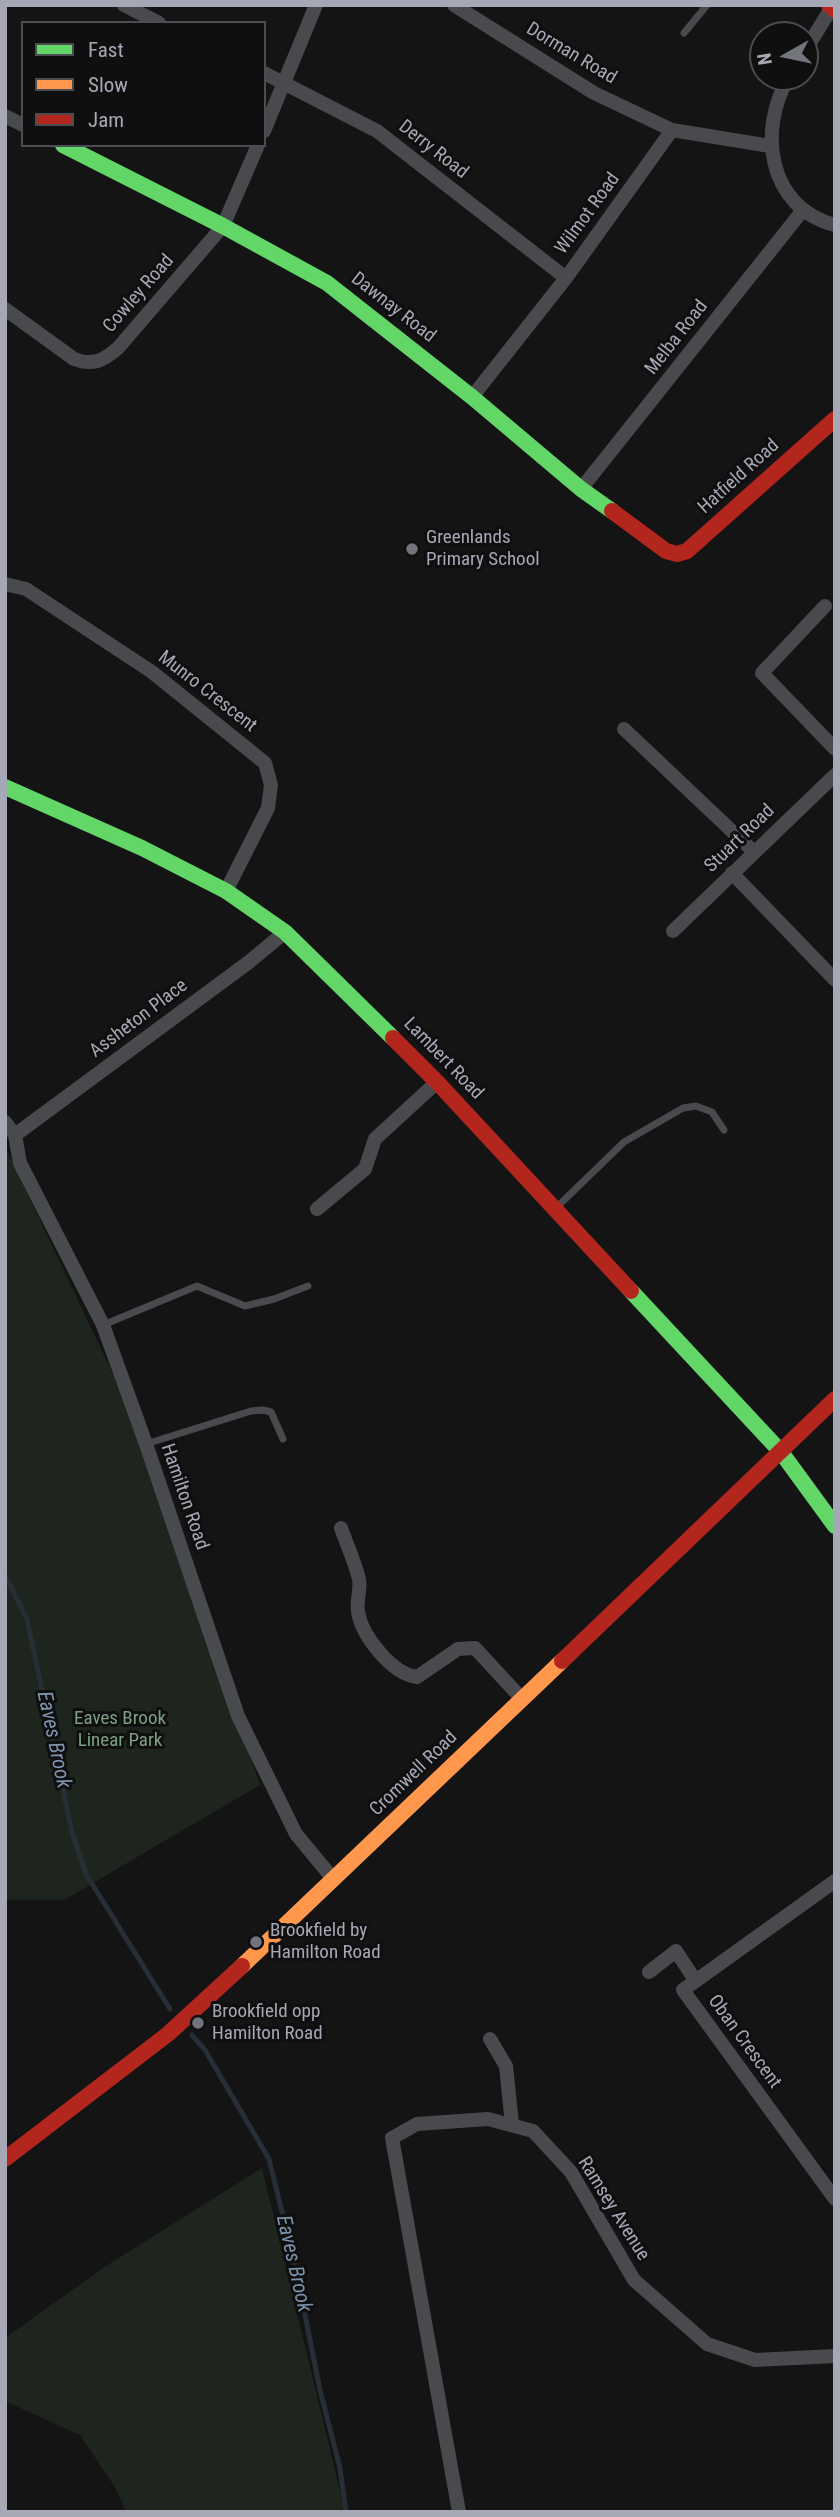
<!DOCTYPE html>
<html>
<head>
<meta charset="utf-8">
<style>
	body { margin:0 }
	#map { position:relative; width:840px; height:2517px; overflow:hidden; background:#141415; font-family:"Roboto Condensed",sans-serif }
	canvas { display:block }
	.frame { position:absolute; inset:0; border:7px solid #a6a9b5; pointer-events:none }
	.legend { position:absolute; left:21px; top:21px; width:245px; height:126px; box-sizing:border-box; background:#0f0f10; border:2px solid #4b4d52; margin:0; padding:9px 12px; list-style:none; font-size:21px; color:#a6a9b5 }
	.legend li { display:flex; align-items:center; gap:14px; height:35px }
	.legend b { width:35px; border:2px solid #4b4d52 }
	.north { position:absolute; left:749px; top:21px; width:70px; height:70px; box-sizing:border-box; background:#0f0f10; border:2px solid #4b4d52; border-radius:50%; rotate:261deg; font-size:19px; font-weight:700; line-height:28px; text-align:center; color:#a6a9b5 }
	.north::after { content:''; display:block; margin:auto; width:24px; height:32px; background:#73757d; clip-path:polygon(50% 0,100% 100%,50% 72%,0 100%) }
</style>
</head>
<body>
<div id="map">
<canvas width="840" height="2517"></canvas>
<div class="frame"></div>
<ul class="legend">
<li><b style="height:9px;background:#63d668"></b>Fast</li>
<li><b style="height:9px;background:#ff974d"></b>Slow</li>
<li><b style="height:9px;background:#b3261e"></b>Jam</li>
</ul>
<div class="north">N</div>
</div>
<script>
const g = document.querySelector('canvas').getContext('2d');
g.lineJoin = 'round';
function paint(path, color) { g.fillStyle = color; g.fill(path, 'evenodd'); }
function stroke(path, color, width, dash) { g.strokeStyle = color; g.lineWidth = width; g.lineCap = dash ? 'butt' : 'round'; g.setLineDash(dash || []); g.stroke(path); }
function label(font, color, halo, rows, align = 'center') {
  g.font = font + ' "Roboto Condensed",sans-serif'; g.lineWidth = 6; g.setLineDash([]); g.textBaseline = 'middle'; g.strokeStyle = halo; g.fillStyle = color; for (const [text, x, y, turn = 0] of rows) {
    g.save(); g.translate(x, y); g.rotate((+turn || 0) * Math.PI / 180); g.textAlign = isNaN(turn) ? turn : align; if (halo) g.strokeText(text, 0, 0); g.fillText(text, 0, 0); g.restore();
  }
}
paint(new Path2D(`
	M5 1146 146 1444 260 1785 64 1900H5Z
	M262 2168 345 2512H126L115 2487 80 2435 5 2401V2338L106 2266Z`), '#1e251f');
stroke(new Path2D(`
	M5 1575 27 1619 72 1832 86 1874 170 2009
	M192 2035 205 2050 269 2159 295 2265 320 2390 340 2468 346 2512`), '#282e36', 5);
stroke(new Path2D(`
	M684 33 707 5
	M558 1206 624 1142 683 1108 696 1106 712 1112 724 1130
	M103 1325 197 1286 245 1306 274 1299 308 1286
	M146 1444 251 1411 263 1410 271 1412 283 1439`), '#494a4d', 7);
stroke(new Path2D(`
	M124 5 159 23
	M454 5 594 93 672 130
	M805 51 832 7
	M264 73 377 131 566 278
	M789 77C757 130 768 208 835 225
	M5 116 23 125
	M264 131 316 5
	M5 309 74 359C93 366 103 361 118 348L223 226 258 145
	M472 397 566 278 672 130 770 146
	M581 489 803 210
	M5 584 26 589 152 672 265 763 271 785 268 808 226 891
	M825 606 762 673 835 749
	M624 729 754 852
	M732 873 835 980
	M673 931 835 775
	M5 1122 15 1135 20 1163 103 1325 146 1444 238 1716 296 1834 334 1880
	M15 1135 249 962 285 932
	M317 1209 365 1169 375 1139 437 1082
	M341 1528C347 1545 355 1562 359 1579 361 1590 356 1601 358 1612 362 1636 392 1674 417 1677L458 1649 475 1648 522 1699
	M835 1881 683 1990 835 2199
	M649 1972 676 1951 695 1980
	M490 2039 506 2066 512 2124
	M459 2512 392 2138 417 2124 488 2119 533 2131 571 2172 634 2280 707 2344 755 2360 835 2356`), '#494a4d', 14);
stroke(new Path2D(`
	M63 145 223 226 327 283 472 397 581 489 612 511
	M5 787 142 848 226 891 285 932 393 1038
	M631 1291 781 1452 835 1526`), '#63d668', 16);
stroke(new Path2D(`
	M242 1966 562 1661`), '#ff974d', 16);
stroke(new Path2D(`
	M829 5 835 10
	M612 511 666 551 677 554 687 551 835 419
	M393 1038 437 1082 631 1291
	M562 1661 835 1399
	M5 2159 168 2034 242 1966`), '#b3261e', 16);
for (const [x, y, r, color] of [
	[412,549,7,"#73757d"],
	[256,1942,7,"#73757d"],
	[198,2023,7,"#73757d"]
]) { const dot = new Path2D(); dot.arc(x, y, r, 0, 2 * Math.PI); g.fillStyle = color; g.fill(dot); stroke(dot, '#0f0f10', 2.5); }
label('19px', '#a6a9b5', '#0f0f10', [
	["Dorman Road",571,54,31],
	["Derry Road",433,150,38],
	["Wilmot Road",588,214,-54],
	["Cowley Road",139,294,-49],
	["Dawnay Road",393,308,38],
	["Melba Road",677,338,-52],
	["Hatfield Road",739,477,-42],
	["Munro Crescent",207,692,38],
	["Stuart Road",740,839,-44],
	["Assheton Place",139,1019,-37],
	["Lambert Road",443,1059,46],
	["Hamilton Road",184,1497,71],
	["Cromwell Road",414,1774,-44],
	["Oban Crescent",744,2042,54],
	["Ramsey Avenue",613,2209,58]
]);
label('19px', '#a6a9b5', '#0f0f10', [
	["Greenlands",426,538],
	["Primary School",426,560],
	["Brookfield by",270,1931],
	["Hamilton Road",270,1953],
	["Brookfield opp",212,2012],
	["Hamilton Road",212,2034]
], 'left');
label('19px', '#7da082', '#0f0f10', [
	["Eaves Brook",120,1719],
	["Linear Park",120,1741]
]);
label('italic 21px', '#7d94b0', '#0f0f10', [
	["Eaves Brook",53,1740,78],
	["Eaves Brook",293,2264,77]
]);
</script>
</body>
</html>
